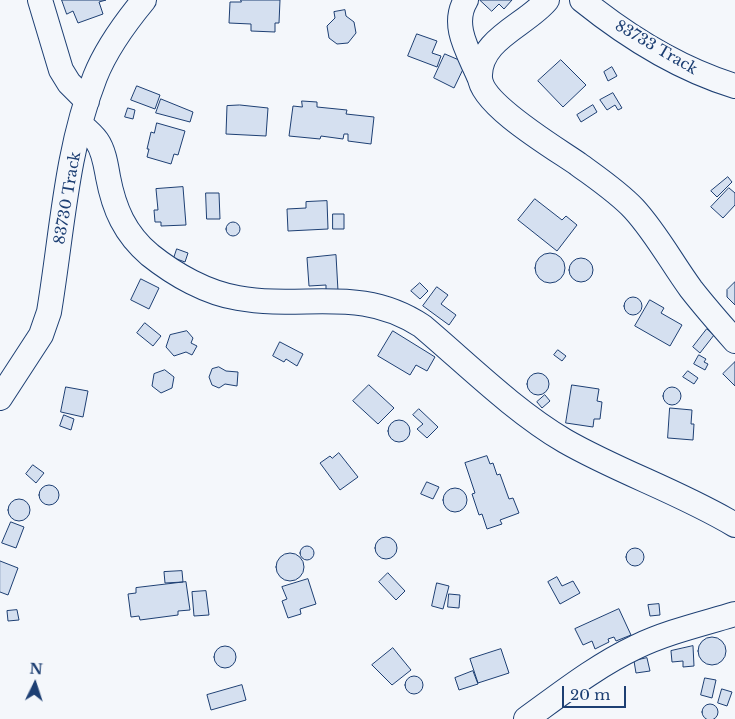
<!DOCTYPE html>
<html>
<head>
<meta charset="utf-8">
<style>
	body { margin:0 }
	#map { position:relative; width:735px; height:719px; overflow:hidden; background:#f4f7fb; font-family:"Libre Baskerville",serif }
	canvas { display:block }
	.north { position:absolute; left:10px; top:659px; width:50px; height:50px; -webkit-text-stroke:4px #f4f7fb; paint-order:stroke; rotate:4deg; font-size:14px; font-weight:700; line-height:20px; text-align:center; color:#1d3f73 }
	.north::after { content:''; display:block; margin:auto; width:18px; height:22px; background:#1d3f73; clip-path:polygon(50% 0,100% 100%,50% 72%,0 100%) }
	.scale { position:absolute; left:562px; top:686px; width:64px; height:22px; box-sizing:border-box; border:2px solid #1d3f73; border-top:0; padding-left:6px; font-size:15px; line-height:18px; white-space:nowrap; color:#1d3f73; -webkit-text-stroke:4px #f4f7fb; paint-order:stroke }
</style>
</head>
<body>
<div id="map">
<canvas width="735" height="719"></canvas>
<div class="north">N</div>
<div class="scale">20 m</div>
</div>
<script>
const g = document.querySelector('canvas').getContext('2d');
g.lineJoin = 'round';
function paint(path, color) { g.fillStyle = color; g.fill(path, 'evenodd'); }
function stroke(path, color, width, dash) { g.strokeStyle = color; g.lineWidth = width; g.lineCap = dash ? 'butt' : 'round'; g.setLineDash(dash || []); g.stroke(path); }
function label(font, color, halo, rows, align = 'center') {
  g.font = font + ' "Libre Baskerville",serif'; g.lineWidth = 4; g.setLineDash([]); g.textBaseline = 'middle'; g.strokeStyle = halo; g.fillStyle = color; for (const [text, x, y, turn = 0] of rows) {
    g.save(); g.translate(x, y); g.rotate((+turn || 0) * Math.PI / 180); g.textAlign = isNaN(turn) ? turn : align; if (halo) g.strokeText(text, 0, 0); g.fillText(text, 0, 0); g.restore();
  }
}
const building = new Path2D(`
	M62 0H106L99 2 103 14 78 23 73 11 67 14Z
	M241 0H280L279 23H275V32L251 31V24L229 23 230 2H241Z
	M480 0H512L504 9 499 4 492 11Z
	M345 10 346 16 354 22 356 33 348 43 337 44 329 38 327 26 335 18 334 12Z
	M417 34 437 41 432 53 441 56 437 67 408 56Z
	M445 54 466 63 454 88 434 78Z
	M561 60 586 85 563 107 538 81Z
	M612 67 617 76 608 81 604 72Z
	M137 86 160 95 155 109 131 100Z
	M613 93 622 108 618 110 615 105 607 110 600 100Z
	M161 99 193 112 190 122 156 113Z
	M302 101 317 102V107L347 110 346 114 374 117 371 144 348 141V134H344L343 139 321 136 320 139 289 136 293 106 302 107Z
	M240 105 268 108 266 136 226 134 227 106Z
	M593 105 597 112 581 122 577 115Z
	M128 108 135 110 133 119 125 117Z
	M157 123 185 131 178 155 174 154 171 164 147 157 149 149H147L151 132 154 133Z
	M728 177 732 182 717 197 711 191Z
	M183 187 186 225 161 226V222H155L154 210H158L156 189Z
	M729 188 735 193V205L723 218 711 207Z
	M206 193H219L220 219H207Z
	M535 199 562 220 566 216 577 225 557 251 518 220Z
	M327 201 328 229 288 231 287 209 306 208V202Z
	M333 214H344V229H333Z
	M226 229a7 7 0 1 1 14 0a7 7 0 1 1-14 0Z
	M177 249 188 253 185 262 174 258Z
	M535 268a15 15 0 1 1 30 0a15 15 0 1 1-30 0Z
	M336 255 338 291H326V285L309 286 307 258Z
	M569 270a12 12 0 1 1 24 0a12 12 0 1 1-24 0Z
	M141 279 159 288 149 309 131 300Z
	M735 282V305L727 297V290Z
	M420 283 428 291 420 299 411 291Z
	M437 287 448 295 441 304 456 315 449 325 423 306Z
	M624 306a9 9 0 1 1 18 0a9 9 0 1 1-18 0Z
	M650 300 664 308 661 313 682 325 670 346 635 326Z
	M145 323 161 336 153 346 137 333Z
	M707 329 714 335 700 353 693 347Z
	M187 331 193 338 191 343 197 346 192 355 186 352 174 356 166 347 170 335Z
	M393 331 435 357 427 371 416 365 410 375 378 356Z
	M280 342 303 354 297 366 286 359 284 362 273 356Z
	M558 350 566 356 562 361 554 355Z
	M699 355 706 359 704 362 708 364 705 370 694 364Z
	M735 362V386L723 374Z
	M219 367 226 371 238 372 237 386 225 384 219 388 212 385 209 377 212 369Z
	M165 370 174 377 172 388 161 393 152 386 154 374Z
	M688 371 698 378 694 384 683 377Z
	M527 384a11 11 0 1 1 22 0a11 11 0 1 1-22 0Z
	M369 385 394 408 378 424 353 401Z
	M572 385 599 389 597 401 602 402 600 419H594L593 427 566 423Z
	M66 387 88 391 83 417 61 412Z
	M663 396a9 9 0 1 1 18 0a9 9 0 1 1-18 0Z
	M545 395 550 401 542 408 537 402Z
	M670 408 692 410 691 424H694L693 440 668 438Z
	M419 409 438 427 427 438 417 429 423 424 413 415Z
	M64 415 74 419 71 430 60 426Z
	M388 431a11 11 0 1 1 22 0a11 11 0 1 1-22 0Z
	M339 453 358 477 340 490 320 463 330 456 332 458Z
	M487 456 490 464 493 463 497 475 500 474 509 499 513 498 519 513 500 520 502 524 487 529 482 514 479 515 472 494 475 493 465 463Z
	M33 465 44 473 36 483 26 474Z
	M427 482 439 487 433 499 421 494Z
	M39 495a10 10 0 1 1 20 0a10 10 0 1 1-20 0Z
	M443 500a12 12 0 1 1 24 0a12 12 0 1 1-24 0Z
	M8 510a11 11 0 1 1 22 0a11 11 0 1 1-22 0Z
	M11 522 24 527 16 548 2 543Z
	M375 548a11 11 0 1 1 22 0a11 11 0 1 1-22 0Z
	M300 553a7 7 0 1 1 14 0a7 7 0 1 1-14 0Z
	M626 557a9 9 0 1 1 18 0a9 9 0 1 1-18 0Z
	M276 567a14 14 0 1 1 28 0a14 14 0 1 1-28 0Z
	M0 561 18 568 8 595 0 592Z
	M182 571 183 582 165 583 164 572Z
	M388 573 405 591 396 600 379 582Z
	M557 577 562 586 573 581 580 593 560 604 548 582Z
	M308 579 316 604 300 609 301 614 288 618 282 601 287 599 282 587Z
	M186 582 190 610 178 611V615L140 620 139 616 131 617 128 594 136 593V588Z
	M437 583 449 586 443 609 432 606Z
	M206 591 209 615 194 616 192 592Z
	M449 594 460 595 459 608 448 607Z
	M659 604 660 615 650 616 648 605Z
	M619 609 631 635 616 641 614 637 608 639 609 642 595 649 592 641 583 645 575 629Z
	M17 610 19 620 8 621 7 611Z
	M698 651a14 14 0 1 1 28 0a14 14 0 1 1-28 0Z
	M214 657a11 11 0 1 1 22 0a11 11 0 1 1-22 0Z
	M693 646 694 666 683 667V661L672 662 671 651Z
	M393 648 411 670 392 685 372 665Z
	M501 649 509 673 478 683 470 659Z
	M647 658 650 671 636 673 634 661Z
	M473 671 478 684 459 690 455 678Z
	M405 685a9 9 0 1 1 18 0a9 9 0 1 1-18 0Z
	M705 678 716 680 712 698 701 695Z
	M242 685 246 700 211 710 207 695Z
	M722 689 732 692 727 706 718 703Z
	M702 712a8 8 0 1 1 16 0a8 8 0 1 1-16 0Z`);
paint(building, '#d5e0f0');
stroke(building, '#1d3f73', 1);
const minor = new Path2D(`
	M40 0 61 70 69 83 87 101
	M466 0C450 26 470 54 480 79
	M547 0C527 25 478 39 480 78 482 105 555 148 578 164 597 178 618 192 634 209 656 233 672 263 691 289 705 307 720 324 735 341
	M582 0C628 37 679 69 735 86
	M81 125C87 130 93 135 97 141 104 151 106 166 108 177 114 209 125 234 150 255 175 275 207 293 238 298 305 310 360 285 422 326 467 364 514 411 565 441 619 472 680 492 735 525
	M0 398 41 335 49 312C62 234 66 151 95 77 106 49 125 23 144 0
	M526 719C562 693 596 666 636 647 667 632 702 624 735 614`);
stroke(minor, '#1d3f73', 26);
stroke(minor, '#f4f7fb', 24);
label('15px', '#1d3f73', '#f4f7fb', [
	["83733 Track",656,48,30],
	["83730 Track",68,198,-80]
]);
</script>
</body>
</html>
